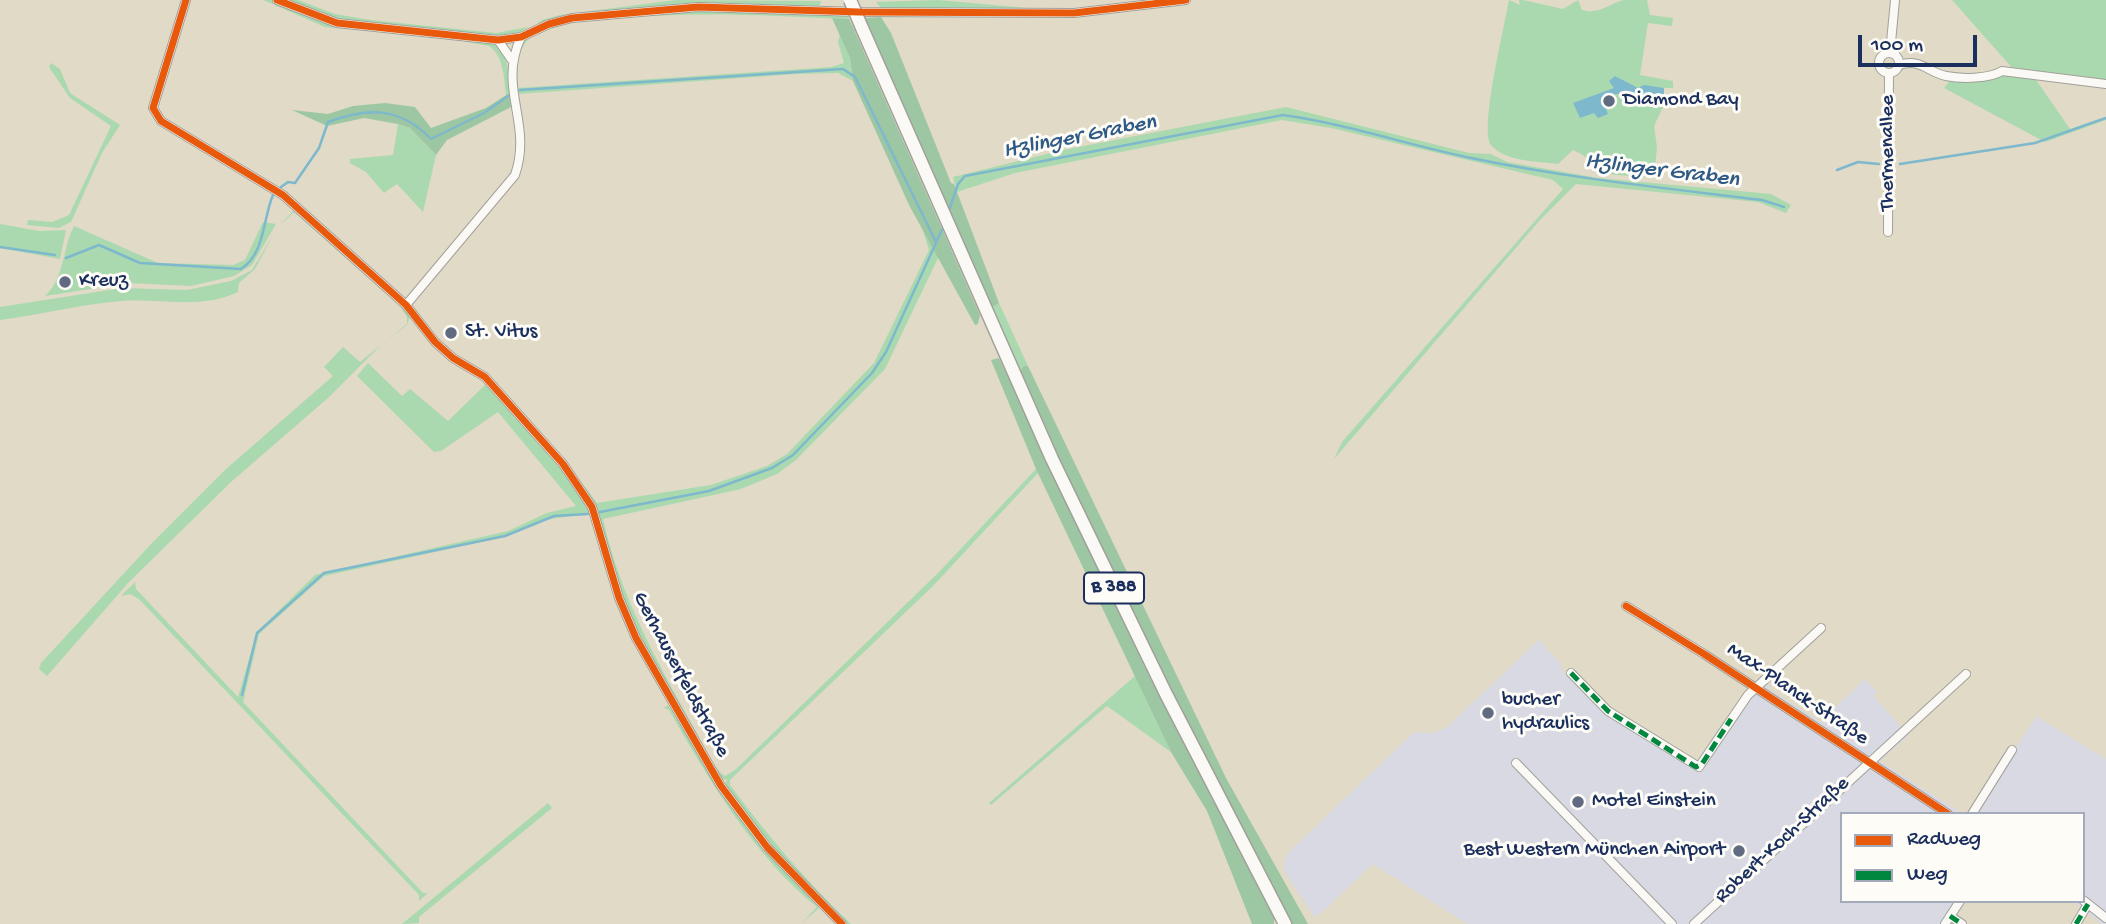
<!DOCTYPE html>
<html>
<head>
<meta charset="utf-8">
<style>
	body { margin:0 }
	#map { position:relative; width:2106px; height:924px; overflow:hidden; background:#e0dac6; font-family:"Gochi Hand",sans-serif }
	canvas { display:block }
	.legend { position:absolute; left:1840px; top:812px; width:245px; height:91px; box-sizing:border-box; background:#fdfcf7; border:2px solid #a3aaba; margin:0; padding:9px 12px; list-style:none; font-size:21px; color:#1b2f5e }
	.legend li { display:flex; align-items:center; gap:14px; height:35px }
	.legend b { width:35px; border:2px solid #a3aaba }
	.scale { position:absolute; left:1858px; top:35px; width:119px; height:32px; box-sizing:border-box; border:4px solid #1b2f5e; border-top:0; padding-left:9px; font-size:21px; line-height:24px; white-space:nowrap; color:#1b2f5e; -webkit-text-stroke:5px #fdfcf7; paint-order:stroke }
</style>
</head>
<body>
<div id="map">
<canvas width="2106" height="924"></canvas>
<ul class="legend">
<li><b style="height:9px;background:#e8590c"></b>Radweg</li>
<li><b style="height:9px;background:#00873e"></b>Weg</li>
</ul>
<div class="scale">100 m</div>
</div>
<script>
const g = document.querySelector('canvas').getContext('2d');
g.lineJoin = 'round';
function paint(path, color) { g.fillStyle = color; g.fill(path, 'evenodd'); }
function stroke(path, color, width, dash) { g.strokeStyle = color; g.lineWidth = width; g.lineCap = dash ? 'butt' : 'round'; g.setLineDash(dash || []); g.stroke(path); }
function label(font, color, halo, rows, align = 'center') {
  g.font = font + ' "Gochi Hand",sans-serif'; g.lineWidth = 6; g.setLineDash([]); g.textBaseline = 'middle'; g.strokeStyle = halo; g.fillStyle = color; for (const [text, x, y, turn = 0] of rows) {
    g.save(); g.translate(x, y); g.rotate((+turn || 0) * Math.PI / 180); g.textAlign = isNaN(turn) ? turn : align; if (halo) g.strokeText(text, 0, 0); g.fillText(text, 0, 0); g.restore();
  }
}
paint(new Path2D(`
	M1539 640 1560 663 1563 672 1605 713 1701 773 1756 691 1770 684 1769 689 1820 722 1865 679 1877 692 1873 696 1876 699 1909 735 1880 761 1963 814H1842V901H1965L1950 924H1467L1373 864 1318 916H1314L1284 871V860L1290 851 1414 732 1434 733 1446 728Z
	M2036 716 2106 759V924H2101L2073 901H2083V814H1975Z`), '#d8d9e2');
paint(new Path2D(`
	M263 0H272L321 21 491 41C509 51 508 73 511 92L506 95C504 79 504 56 489 46L451 39 325 27Z
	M282 0H298L335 14 371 20 496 33 528 27 519 33 492 36 341 21Z
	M676 0 821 1 820 5 812 8C731 3 608 0 533 27L542 20 560 15Z
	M938 0 1027 8H1088L1087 9 881 8 876 2Z
	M1509 0 1520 5 1519 0H1523L1563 9 1578 0 1582 10C1600 15 1610 3 1624 0 1631 0 1640 0 1647 0L1650 15 1673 18 1672 26 1648 23 1640 75 1673 81V88H1664L1663 107 1654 126 1657 147 1654 178 1606 174 1607 170C1592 166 1587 155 1573 150L1558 164C1537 161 1505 162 1491 145 1479 130 1505 24 1509 0Z
	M1952 0H2106V81L2014 70Z
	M717 8 830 14 847 16 849 19C766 15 689 11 607 19 584 21 554 22 534 35 517 45 516 70 518 88L832 67 844 63 838 42 840 34 850 58 853 81 838 73 796 74 518 94C514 76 511 52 526 38 551 14 678 12 717 8Z
	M51 63 60 69 70 93 120 125 102 153 71 222 59 228 27 225 28 220 52 222 69 215 111 126 70 98 49 67Z
	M2001 74 2034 77 2070 129 2106 117V120L2045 142 1944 88 1950 81 1994 79Z
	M1286 107 1469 153 1491 154 1507 162 1598 178 1771 194 1791 205 1786 213 1758 202 1576 184 1540 220 1334 459 1342 442 1563 189 1553 180 1331 128 1282 120 1015 173 957 192 953 177 1063 150Z
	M398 124 410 128 436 155 423 212 397 184 384 193 366 172 350 163V159L393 155Z
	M294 210 396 300 410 316 407 325 383 343 328 398 231 482 129 582 47 676 39 669 41 663 151 544 226 469 333 376 324 367 343 347 360 362 407 324V317L399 305 294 212 280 225Z
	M263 222 276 224 252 265 234 276 191 286 129 283 45 296C65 278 62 249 74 226L158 263 233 265 245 260Z
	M0 224 39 231 66 230 60 259 0 248Z
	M921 224 939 256 885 369 796 460 777 474 741 489 603 519C620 595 656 660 693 726 702 742 711 766 725 776L735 770 938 573 1036 469 1038 473 933 586 730 780V785C767 835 806 881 851 924H847L782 858 725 786 727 779 721 780C690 726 653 672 629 615 612 572 607 524 583 484L597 503 711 485 767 466 787 454 874 363 929 250Z
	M273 235 255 269 239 283 238 292C200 310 162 298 122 301 81 304 41 315 0 320V307L122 288 187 290 231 281 252 270Z
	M999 303 1028 366 1020 371 991 308Z
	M368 363 402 396 410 389 448 421 486 384 569 476 590 513 545 520 504 537 324 576 259 634 243 702 423 893H428L419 901V895L139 599 130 594 121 596 135 582 136 589 238 697 257 632 315 575 508 531 547 513 576 506 498 412 441 451 434 452 357 376Z
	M1135 676 1171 752 1107 706 991 805 989 803Z
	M668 705 729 803 768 853 819 908 801 924 817 907C754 856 709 780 669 710L664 708Z
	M548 803 552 808 419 917V923L402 924Z`), '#abd9af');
paint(new Path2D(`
	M881 17 891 33 951 183 954 184 999 303 991 308 868 29 865 18Z
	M832 18 849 19 852 25 980 315 978 324 975 325 909 205 853 81 850 58Z
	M511 92 513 106 447 140 436 155 410 128 398 124 364 118 327 126 292 110 328 114 353 106 385 103 415 107 431 128 486 108Z
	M999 358 1149 676 1274 917V924H1252L1207 811 1171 752 1036 469 991 360Z
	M1024 366H1028L1226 778 1308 924H1290C1194 743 1101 559 1020 371Z`), '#9dc7a2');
paint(new Path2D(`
	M1615 76 1638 88 1644 85 1664 88V94L1658 95V101L1652 105C1636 92 1619 91 1601 98L1608 114 1598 118 1594 113 1580 118 1573 103 1614 88 1609 81Z`), '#7db8cd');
stroke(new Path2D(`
	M520 90 843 69 855 77 936 242 944 226
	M1900 164 2035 143 2106 118
	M1837 170 1858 162 1879 164
	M281 187 288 182 295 183 319 148 328 122C369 107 400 107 431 139L484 113 508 96
	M948 213 958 184 965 176 1283 115C1347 124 1408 145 1471 158 1567 178 1664 188 1762 200L1784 207
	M0 247 55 255
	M66 258 99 245 140 263 241 269C265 254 263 218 273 195
	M600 512 709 491 772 468 793 455 872 373 886 352 936 243
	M242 695 257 633 324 573 505 536 554 516 588 514`), '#7db8cd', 2.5);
const minor = new Path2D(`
	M186 0 153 108 161 121 283 195 406 305 435 342 453 358 485 377 563 464 592 507 619 598 636 638 721 786 767 847 842 924
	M277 0 337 23 498 40 521 37 549 24 572 18 698 7 859 12 1074 13 1186 0
	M498 40 511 59
	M1879 63a10 10 0 1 1 20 0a10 10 0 1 1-20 0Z
	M1890 53 1895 0
	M1899 65C1921 58 1927 72 1946 76 1961 79 1989 79 2002 71L2106 84
	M1888 232 1889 74
	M406 305 515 175C533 122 497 89 521 37
	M1626 606 1704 654 1948 814
	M1571 673 1608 711 1699 767 1748 695 1821 628
	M1516 763 1672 924
	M1972 814 2012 750
	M2083 900 2106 918
	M1950 916 1962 924
	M1694 924 1966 674
	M1945 924 1960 901
	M2076 924 2088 904`);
const primary = new Path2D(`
	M862 28 1052 459 1166 694 1285 924`);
stroke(minor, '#a1a09a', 10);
stroke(primary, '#a1a09a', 15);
stroke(minor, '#faf9f6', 8);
stroke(primary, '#faf9f6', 12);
const primaryBridge = new Path2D(`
	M850 0 862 28`);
stroke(primaryBridge, '#a1a09a', 15, []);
stroke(primaryBridge, '#faf9f6', 12);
stroke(new Path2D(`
	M1571 673 1608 711 1696 767 1702 764 1731 719
	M1950 916 1962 924
	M2076 924 2088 904`), '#00873e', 5, [10, 5]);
stroke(new Path2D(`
	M186 0 153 108 161 121 283 195 406 305 435 342 453 358 485 377 563 464 592 507 619 598 636 638 721 786 767 847 842 924
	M277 0 337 23 498 40 521 37 549 24 572 18 698 7 859 12 1074 13 1186 0
	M1626 606 1704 654 1948 814`), '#e8590c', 7);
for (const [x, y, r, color] of [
	[1609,101,7,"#606b82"],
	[65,282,7,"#606b82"],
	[451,333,7,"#606b82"],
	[1488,713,7,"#606b82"],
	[1578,802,7,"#606b82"],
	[1739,851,7,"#606b82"]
]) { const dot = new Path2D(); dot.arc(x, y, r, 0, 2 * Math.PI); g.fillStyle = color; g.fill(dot); stroke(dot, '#fdfcf7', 2.5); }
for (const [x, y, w] of [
	[1114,588,60]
]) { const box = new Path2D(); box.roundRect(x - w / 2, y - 15.5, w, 31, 5); g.fillStyle = '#fdfcf7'; g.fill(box); stroke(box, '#1b2f5e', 2); }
label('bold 19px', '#1b2f5e', null, [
	["B 388",1114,588]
]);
label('21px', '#1b2f5e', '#fdfcf7', [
	["Diamond Bay",1623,101],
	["Kreuz",79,282],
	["St. Vitus",465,333],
	["bucher",1502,701],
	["hydraulics",1502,725],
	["Motel Einstein",1592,802],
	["Best Western München Airport",1725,851,"right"]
], 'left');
label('21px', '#1b2f5e', '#fdfcf7', [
	["Thermenallee",1889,153,-90],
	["Gerhauserfeldstraße",680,675,62],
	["Max-Planck-Straße",1797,695,34],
	["Robert-Koch-Straße",1783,841,-43]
]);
label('italic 23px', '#2f5a86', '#fdfcf7', [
	["Itzlinger Graben",1080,138,-11],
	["Itzlinger Graben",1662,172,7]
]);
</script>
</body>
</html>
